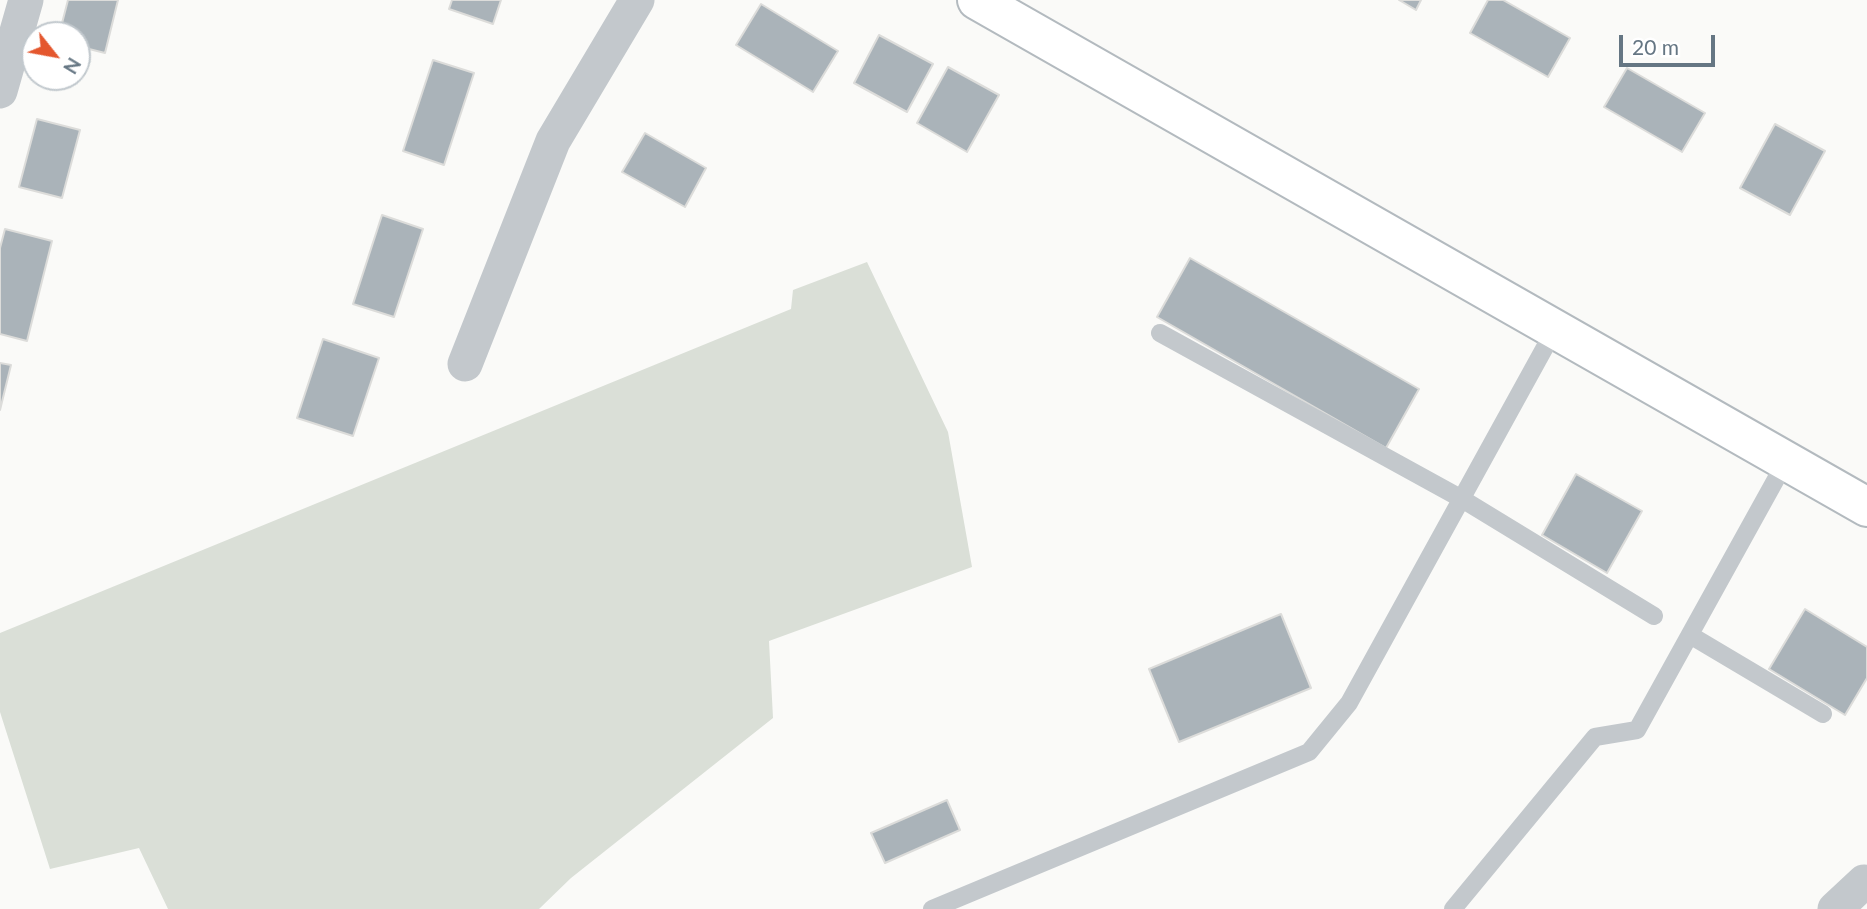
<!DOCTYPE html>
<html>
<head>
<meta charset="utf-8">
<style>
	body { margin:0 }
	#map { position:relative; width:1867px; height:909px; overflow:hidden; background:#fafaf8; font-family:Lato,sans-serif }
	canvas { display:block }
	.north { position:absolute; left:21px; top:21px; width:70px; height:70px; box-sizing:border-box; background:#fff; border:2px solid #c1c8cd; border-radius:50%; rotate:121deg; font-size:19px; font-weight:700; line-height:28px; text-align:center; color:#657683 }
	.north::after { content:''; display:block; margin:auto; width:24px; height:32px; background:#e4572e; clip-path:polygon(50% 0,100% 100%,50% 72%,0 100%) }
	.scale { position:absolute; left:1619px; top:35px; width:96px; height:32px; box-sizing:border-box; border:4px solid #657683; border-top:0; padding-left:9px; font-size:21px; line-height:24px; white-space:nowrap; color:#657683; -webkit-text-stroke:5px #fff; paint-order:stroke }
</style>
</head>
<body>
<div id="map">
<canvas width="1867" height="909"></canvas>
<div class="north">N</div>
<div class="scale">20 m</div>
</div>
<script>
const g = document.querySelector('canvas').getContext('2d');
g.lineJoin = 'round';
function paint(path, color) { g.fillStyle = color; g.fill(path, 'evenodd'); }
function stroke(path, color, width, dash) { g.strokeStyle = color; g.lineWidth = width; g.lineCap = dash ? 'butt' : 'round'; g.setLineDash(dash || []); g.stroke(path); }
paint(new Path2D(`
	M867 262 948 432 972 567 769 641 773 718 571 878 539 909H168L139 848 50 869 0 712V633L791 309 793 290Z`), '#dadfd7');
const building = new Path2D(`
	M68 0H118L105 53 77 46V35H59Z
	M452 0H501L493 24 449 9Z
	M1399 0H1421L1416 10Z
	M1488 0H1503L1570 38 1548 77 1470 33Z
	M761 4 838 51 813 92 736 45Z
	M879 35 933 64 907 112 854 83Z
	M433 60 474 73 444 165 403 151Z
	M948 67 999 95 967 152 917 123Z
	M1627 68 1705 113 1682 152 1604 107Z
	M37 119 80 130 62 198 19 187Z
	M1775 124 1825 151 1790 215 1740 188Z
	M645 133 706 168 685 207 622 172Z
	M382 215 423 229 394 317 353 304Z
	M5 229 52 241 27 341 0 334V248Z
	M1190 258 1419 389 1386 448 1157 317Z
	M323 339 379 358 353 436 297 418Z
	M0 363 11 365 0 410Z
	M1576 474 1642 511 1607 573 1542 535Z
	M1805 609 1867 647V678L1845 715 1769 669Z
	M1281 614 1311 688 1179 742 1149 669Z
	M947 800 960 830 885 863 871 833Z`);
paint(building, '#aab3b9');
stroke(building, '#dcdcda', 2);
const secondary = new Path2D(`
	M977 0 1867 507`);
stroke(secondary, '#b3babf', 42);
stroke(new Path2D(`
	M1160 333 1462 499 1654 616
	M1690 635 1823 714
	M932 909 1309 752 1349 703 1555 329
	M1453 909 1595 737 1637 730 1786 461`), '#c3c8cc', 18);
stroke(new Path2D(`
	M0 91 26 0
	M465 364 553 141 637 0
	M1835 909 1864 882`), '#c3c8cc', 35);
stroke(secondary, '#fff', 38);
</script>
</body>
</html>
